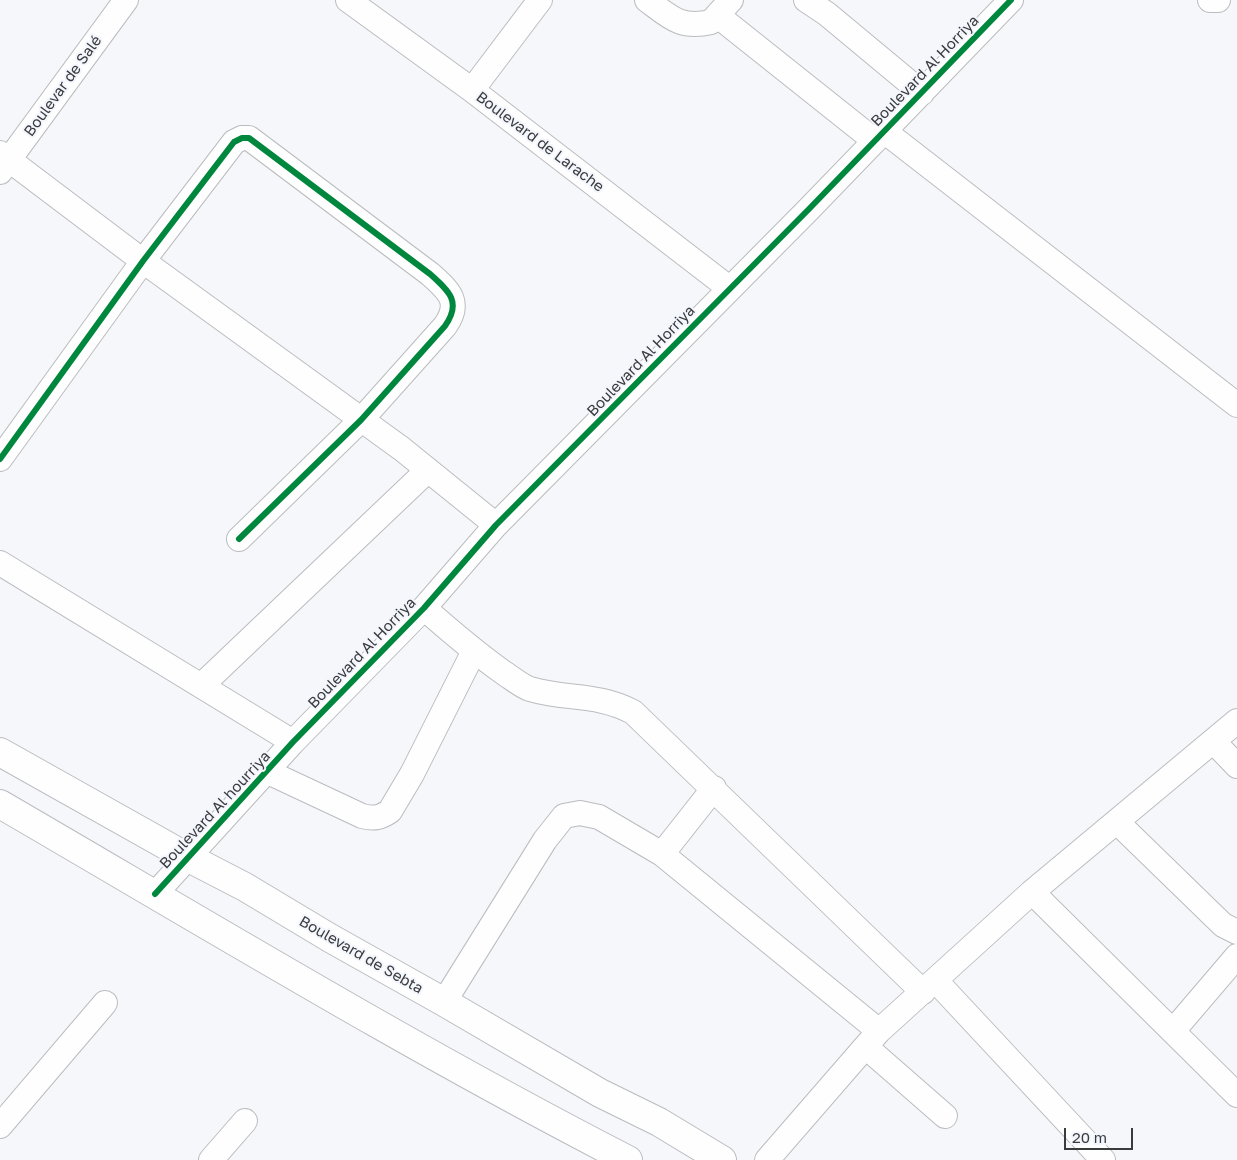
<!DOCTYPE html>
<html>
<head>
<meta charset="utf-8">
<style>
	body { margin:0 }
	#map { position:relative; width:1237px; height:1160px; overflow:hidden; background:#f5f7fb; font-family:"Golos Text",sans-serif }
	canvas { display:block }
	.scale { position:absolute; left:1064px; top:1128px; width:69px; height:22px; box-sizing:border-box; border:2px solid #3a3b3d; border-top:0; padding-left:6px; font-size:15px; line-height:18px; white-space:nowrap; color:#3a3b3d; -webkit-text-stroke:4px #f3f6fd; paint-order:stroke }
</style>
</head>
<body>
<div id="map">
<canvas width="1237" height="1160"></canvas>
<div class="scale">20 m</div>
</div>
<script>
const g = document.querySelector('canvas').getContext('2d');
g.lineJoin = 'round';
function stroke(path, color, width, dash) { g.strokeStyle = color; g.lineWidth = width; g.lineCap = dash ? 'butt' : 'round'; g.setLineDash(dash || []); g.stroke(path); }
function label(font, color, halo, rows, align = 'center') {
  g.font = font + ' "Golos Text",sans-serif'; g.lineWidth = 4; g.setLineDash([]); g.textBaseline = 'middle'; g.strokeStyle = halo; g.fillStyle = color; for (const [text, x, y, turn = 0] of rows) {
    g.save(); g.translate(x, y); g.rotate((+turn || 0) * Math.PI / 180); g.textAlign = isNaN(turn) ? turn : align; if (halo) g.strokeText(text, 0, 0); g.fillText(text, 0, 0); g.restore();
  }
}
const street = new Path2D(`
	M348 0 472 90 729 288
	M647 0C670 17 680 29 711 22L731 0
	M806 0 827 14 922 93
	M1210 0H1218
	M718 16 875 141
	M472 90 540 0
	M884 131 1237 405
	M0 153 143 261 402 449 496 525
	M0 172 126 0
	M0 459 143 261 234 142 242 138H249L430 274C449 291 462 302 445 326L361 420 239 539
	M0 563 293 742
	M424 608C450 631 476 653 504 673 512 678 521 686 530 689 567 700 596 693 633 712L923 992
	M202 685 428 470
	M1213 741 1237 766
	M268 772 362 816C374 819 380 818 390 811L412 774 474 651
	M1117 822 1223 925 1237 932
	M662 854 714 788
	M1032 892 1237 1095
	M155 894 293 742 424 608 496 525 809 209 1011 0
	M936 981 1103 1160
	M444 1002 545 840 564 816 580 813 599 817 662 854 879 1031
	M1173 1031 1237 956
	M866 1047 945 1116
	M0 1126 105 1003
	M211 1160 245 1121
	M767 1160 879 1031 1032 892 1237 721`);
const secondary = new Path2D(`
	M0 752 187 857 245 887 330 938 444 1002 600 1093 659 1122 722 1160
	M0 804C208 925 414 1050 628 1160`);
stroke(street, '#bbbcbf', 26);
stroke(secondary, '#bbbcbf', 30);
stroke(street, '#fefefe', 24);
stroke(secondary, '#fefefe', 28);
stroke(new Path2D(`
	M0 459 143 261 234 142 242 138H249L430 274C449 291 462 302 445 326L361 420 239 539
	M155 894 293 742 424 608 496 525 809 209 1011 0`), '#00873e', 6);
label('15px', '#3a3b3d', '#f3f6fd', [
	["Boulevard Al Horriya",925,71,-46],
	["Boulevar de Salé",63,86,-54],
	["Boulevard de Larache",540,142,37],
	["Boulevard Al Horriya",641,361,-46],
	["Boulevard Al Horriya",362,653,-46],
	["Boulevard Al hourriya",215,810,-47],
	["Boulevard de Sebta",361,955,30]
]);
</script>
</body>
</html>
